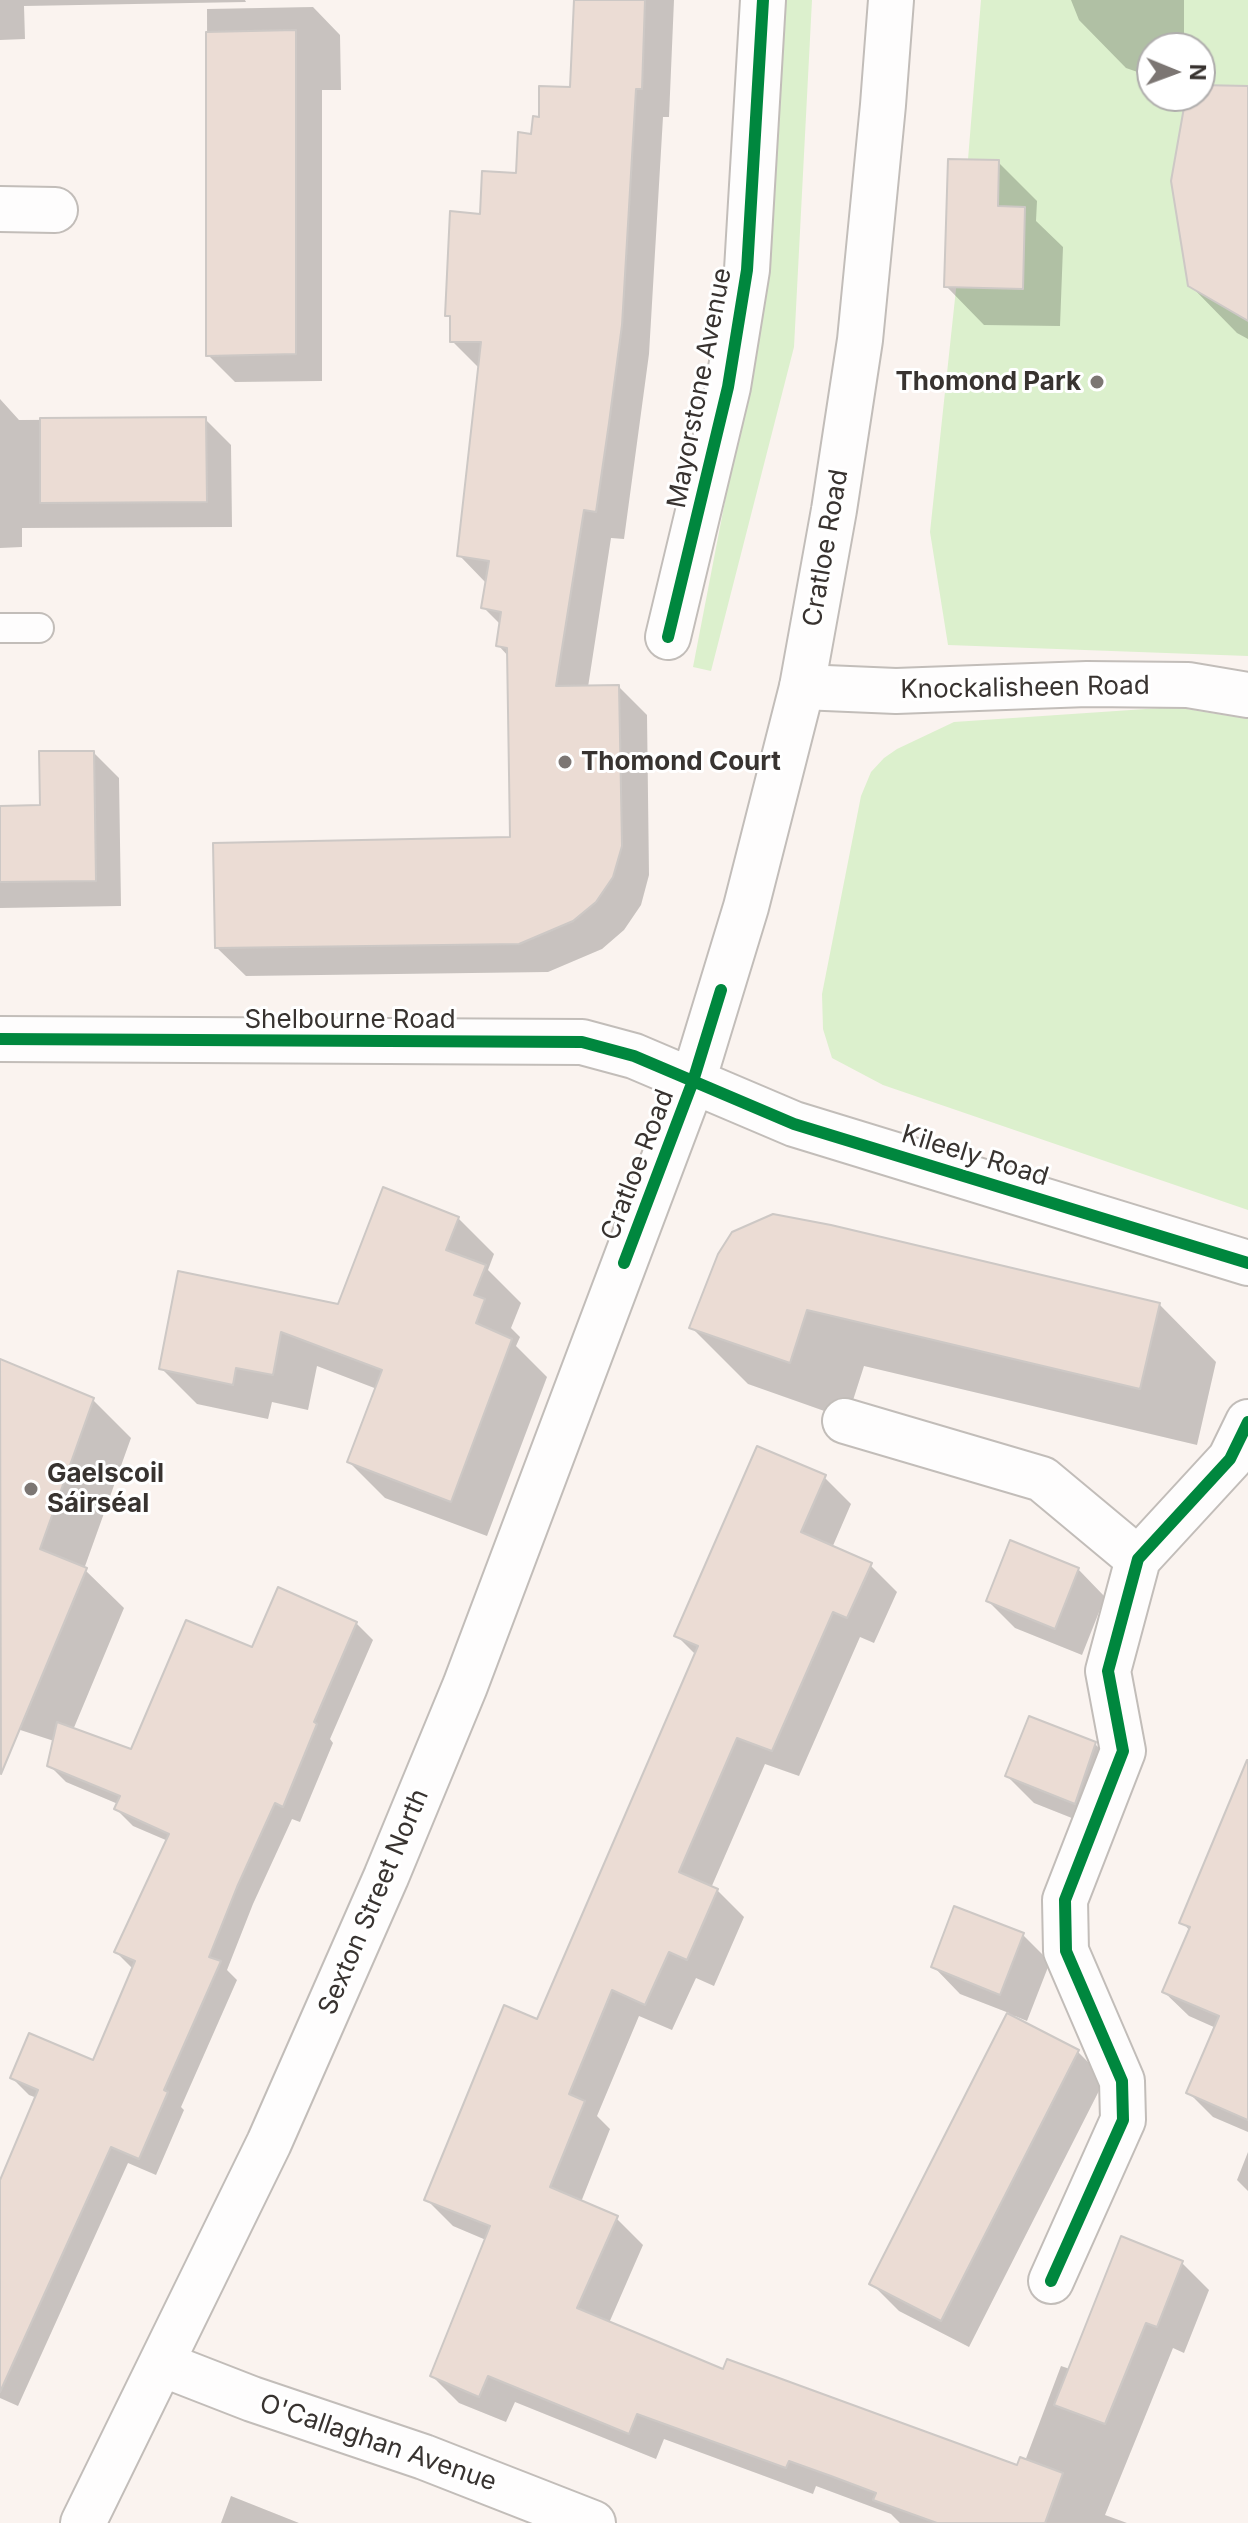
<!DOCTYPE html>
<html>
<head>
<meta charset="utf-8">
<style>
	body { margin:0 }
	#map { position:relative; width:1248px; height:2523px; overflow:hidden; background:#faf3ef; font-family:Inter,sans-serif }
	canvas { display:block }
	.north { position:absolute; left:1136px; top:32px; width:80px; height:80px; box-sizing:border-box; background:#fff; border:2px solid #afadac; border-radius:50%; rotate:91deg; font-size:22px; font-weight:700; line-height:32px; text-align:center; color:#383330 }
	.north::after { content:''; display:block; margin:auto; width:28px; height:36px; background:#7c7673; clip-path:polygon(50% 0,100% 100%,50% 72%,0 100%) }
</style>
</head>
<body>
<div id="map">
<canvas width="1248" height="2523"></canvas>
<div class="north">N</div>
</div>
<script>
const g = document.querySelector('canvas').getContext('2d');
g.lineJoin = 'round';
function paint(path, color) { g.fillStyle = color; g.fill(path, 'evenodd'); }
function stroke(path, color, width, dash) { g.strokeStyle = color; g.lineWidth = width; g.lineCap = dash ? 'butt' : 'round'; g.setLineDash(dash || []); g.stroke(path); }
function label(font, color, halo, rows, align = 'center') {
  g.font = font + ' Inter,sans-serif'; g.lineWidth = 6; g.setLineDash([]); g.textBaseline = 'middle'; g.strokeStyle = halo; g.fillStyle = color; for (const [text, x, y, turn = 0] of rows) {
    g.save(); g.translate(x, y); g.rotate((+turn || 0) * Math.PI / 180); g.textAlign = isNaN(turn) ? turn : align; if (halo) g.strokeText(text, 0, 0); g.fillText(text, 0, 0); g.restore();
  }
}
paint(new Path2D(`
	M782 0H812L794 347 711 671 693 667 763 304Z
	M981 0H1248V656L948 645 930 532 962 233ZM1152 48H1200V96H1152Z
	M1175 707 1248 719V1210L883 1085 832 1058 823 1029 822 994 861 796 871 772 884 758 897 749 954 722Z`), '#dcf0cd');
paint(new Path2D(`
	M0 0H245L246 2 24 6 25 39 0 40Z
	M575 0H674L669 117H663L649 354 624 539 611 538 588 687H619L647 715 649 875 641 905 624 930 602 949 548 972 246 976 217 948 512 839 509 657 498 645 501 625 483 607 487 584 459 555 480 369 452 341V320L447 315 482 216 518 175 541 119 572 89Z
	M1071 0H1184V48H1152V77L1126 68 1079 20Z
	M313 7 340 35 341 90H322V381L235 382 208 355 207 9Z
	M1200 87 1248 88V339L1237 333 1190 285 1188 96H1200Z
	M998 162 1037 201 1036 221 1063 247 1060 326 984 325 946 286Z
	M0 399 19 420 205 419 231 445 232 527 22 528V547L0 548Z
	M94 753 119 778 121 906 0 908V808L42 807Z
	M458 1218 494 1254 488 1270 521 1303 511 1328 520 1337 516 1346 547 1377 487 1536 385 1498 349 1462 377 1389 317 1366 308 1410 272 1402 268 1419 197 1404 161 1368 340 1307Z
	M720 1255 1159 1304 1216 1362 1197 1445 864 1366 847 1419 748 1384 691 1327Z
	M0 1361 93 1400 131 1438 84 1569 124 1608 73 1730 132 1752 253 1649 356 1623 373 1640 330 1739 333 1743 300 1822 292 1819 253 1904 227 1970 237 1980 181 2107 184 2110 156 2175 128 2163 18 2406 0 2398V2185L37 2098 29 2095 12 2078 94 2062 133 1969 116 1952 168 1841 133 1826 116 1809 118 1804 66 1782 49 1765 54 1741 5 1725 0 1737V1435L2 1429 0 1428Z
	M824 1477 851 1504 832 1548 870 1565 897 1592 874 1643 860 1637 799 1776 765 1764 711 1888 717 1890 744 1917 714 1986 696 1978 672 2030 639 2016 597 2116 610 2129 581 2202 616 2218 643 2245 609 2323 724 2372 1018 2467 1025 2461 1061 2366 1070 2369 1182 2263 1209 2290 1184 2353 1173 2348 1105 2515 1127 2523H900L891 2514 816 2486 813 2494 664 2439 656 2459 515 2402 506 2422 459 2403 432 2376 486 2240 453 2226 426 2199 538 2021 696 1655 677 1636Z
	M1078 1569 1105 1597 1082 1655 1015 1628 988 1601Z
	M1095 1744 1122 1771 1102 1830 1034 1803 1007 1776Z
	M1248 1767V2132L1213 2117 1189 2093 1216 2028 1189 2016 1164 1992 1190 1931 1182 1922Z
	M1023 1935 1050 1962 1027 2021 1015 2016 1014 2019 1078 2052 1105 2079 969 2347 899 2311 872 2284 1009 2013 960 1994 933 1966Z
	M1248 2152V2191L1237 2180Z
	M231 2496 299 2523H221Z`), '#0003');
const building = new Path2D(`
	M574 0H645L642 89H636L622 325 609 423 596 512 584 510 556 686 619 685 622 846 613 877 596 902 573 921 519 944 215 948 213 843 510 837 507 648 496 646 501 612 481 608 489 561 457 556 481 342H450V316H445L450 211 480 214 482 171 516 173 518 132 531 134 533 116 539 117V86L570 87Z
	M296 30V354L206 356V32Z
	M1200 85 1248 86V321L1188 286 1171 181 1186 96H1200Z
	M948 159 999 160 998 206 1025 207 1023 289 944 287Z
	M206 417 207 502 40 503V418Z
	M39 751H94L96 881 0 882V806L40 805Z
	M383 1187 459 1217 446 1250 486 1265 474 1295 485 1299 476 1323 512 1339 451 1502 347 1462 382 1370 281 1332 273 1375 236 1368 233 1385 159 1369 178 1271 338 1304Z
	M773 1214 831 1225 1160 1303 1140 1389 807 1310 790 1363 689 1328 718 1254 732 1232Z
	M0 1359 94 1398 40 1549 87 1568 1 1774Z
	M757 1446 826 1475 801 1532 872 1563 847 1618 833 1612 772 1751 737 1738 679 1872 718 1889 687 1960 669 1952 645 2005 612 1990 569 2094 585 2101 550 2187 618 2216 577 2308 723 2369 727 2359 1017 2465 1020 2457 1063 2473 1045 2523H937L873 2500 876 2493 831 2476 789 2461 786 2468 637 2414 629 2434 488 2376 479 2397 430 2376 490 2226 424 2200 504 2005 537 2019 698 1646 674 1636Z
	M1010 1540 1079 1568 1055 1629 986 1601Z
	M278 1587 357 1622 314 1722 317 1724 283 1807 275 1803 237 1887 209 1957 221 1961 164 2090 168 2092 139 2159 111 2147 0 2392V2180L38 2090 10 2078 29 2033 93 2060 135 1961 114 1952 169 1834 114 1809 120 1796 47 1766 57 1722 131 1749 186 1620 252 1647Z
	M1029 1716 1096 1742 1075 1804 1005 1776Z
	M1247 1760H1248V2120L1186 2093 1219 2016 1162 1992 1190 1927 1179 1923Z
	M954 1906 1024 1933 1000 1995 931 1967Z
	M1007 2013 1079 2050 941 2321 869 2284Z
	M1121 2236 1183 2261 1157 2327 1146 2323 1105 2424 1054 2405Z`);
paint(building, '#ebdcd4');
stroke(building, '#cdc8c5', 2);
const service = new Path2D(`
	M0 628H39`);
const minor = new Path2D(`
	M0 209 55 210
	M668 637 728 387 747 270 763 0
	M802 687 896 691 1087 684 1188 685 1248 695
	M845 1421 1042 1479 1138 1559
	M1051 2281 1123 2120 1122 2081 1066 1951 1065 1900 1123 1751 1108 1671 1138 1559 1230 1459 1248 1422
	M162 2364 252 2399 424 2457 593 2523`);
const secondary = new Path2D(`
	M0 1039 582 1042 634 1056 794 1124 1248 1263
	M83 2523 269 2143 386 1877 465 1686 693 1081 746 907 802 687 834 510 860 340 883 105 891 0`);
stroke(service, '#c2bdb9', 32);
stroke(minor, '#c2bdb9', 48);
stroke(secondary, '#c2bdb9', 48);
stroke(service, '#fefdfd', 28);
stroke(minor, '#fefdfd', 44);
stroke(secondary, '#fefdfd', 44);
stroke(new Path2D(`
	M668 637 728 387 747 270 763 0
	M0 1039 582 1042 634 1056 794 1124 1248 1263
	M624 1263 693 1081 721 990
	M1051 2281 1123 2120 1122 2081 1066 1951 1065 1900 1123 1751 1108 1671 1138 1559 1230 1459 1248 1422`), '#00873e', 12);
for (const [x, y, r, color] of [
	[1097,382,8,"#7c7673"],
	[565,762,8,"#7c7673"],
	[31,1489,8,"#7c7673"]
]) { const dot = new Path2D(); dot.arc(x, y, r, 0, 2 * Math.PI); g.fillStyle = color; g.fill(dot); stroke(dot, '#fff', 3); }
label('bold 26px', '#383330', '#fff', [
	["Thomond Park",1081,382,"right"],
	["Thomond Court",581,762],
	["Gaelscoil",47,1474],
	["Sáirséal",47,1504]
], 'left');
label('26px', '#383330', '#fff', [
	["Mayorstone Avenue",700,388,-79],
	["Cratloe Road",826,548,-80],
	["Knockalisheen Road",1025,688,-1],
	["Shelbourne Road",350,1020],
	["Kileely Road",975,1156,17],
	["Cratloe Road",638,1165,-69],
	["Sexton Street North",374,1902,-67],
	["O'Callaghan Avenue",378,2443,19]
]);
</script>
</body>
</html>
